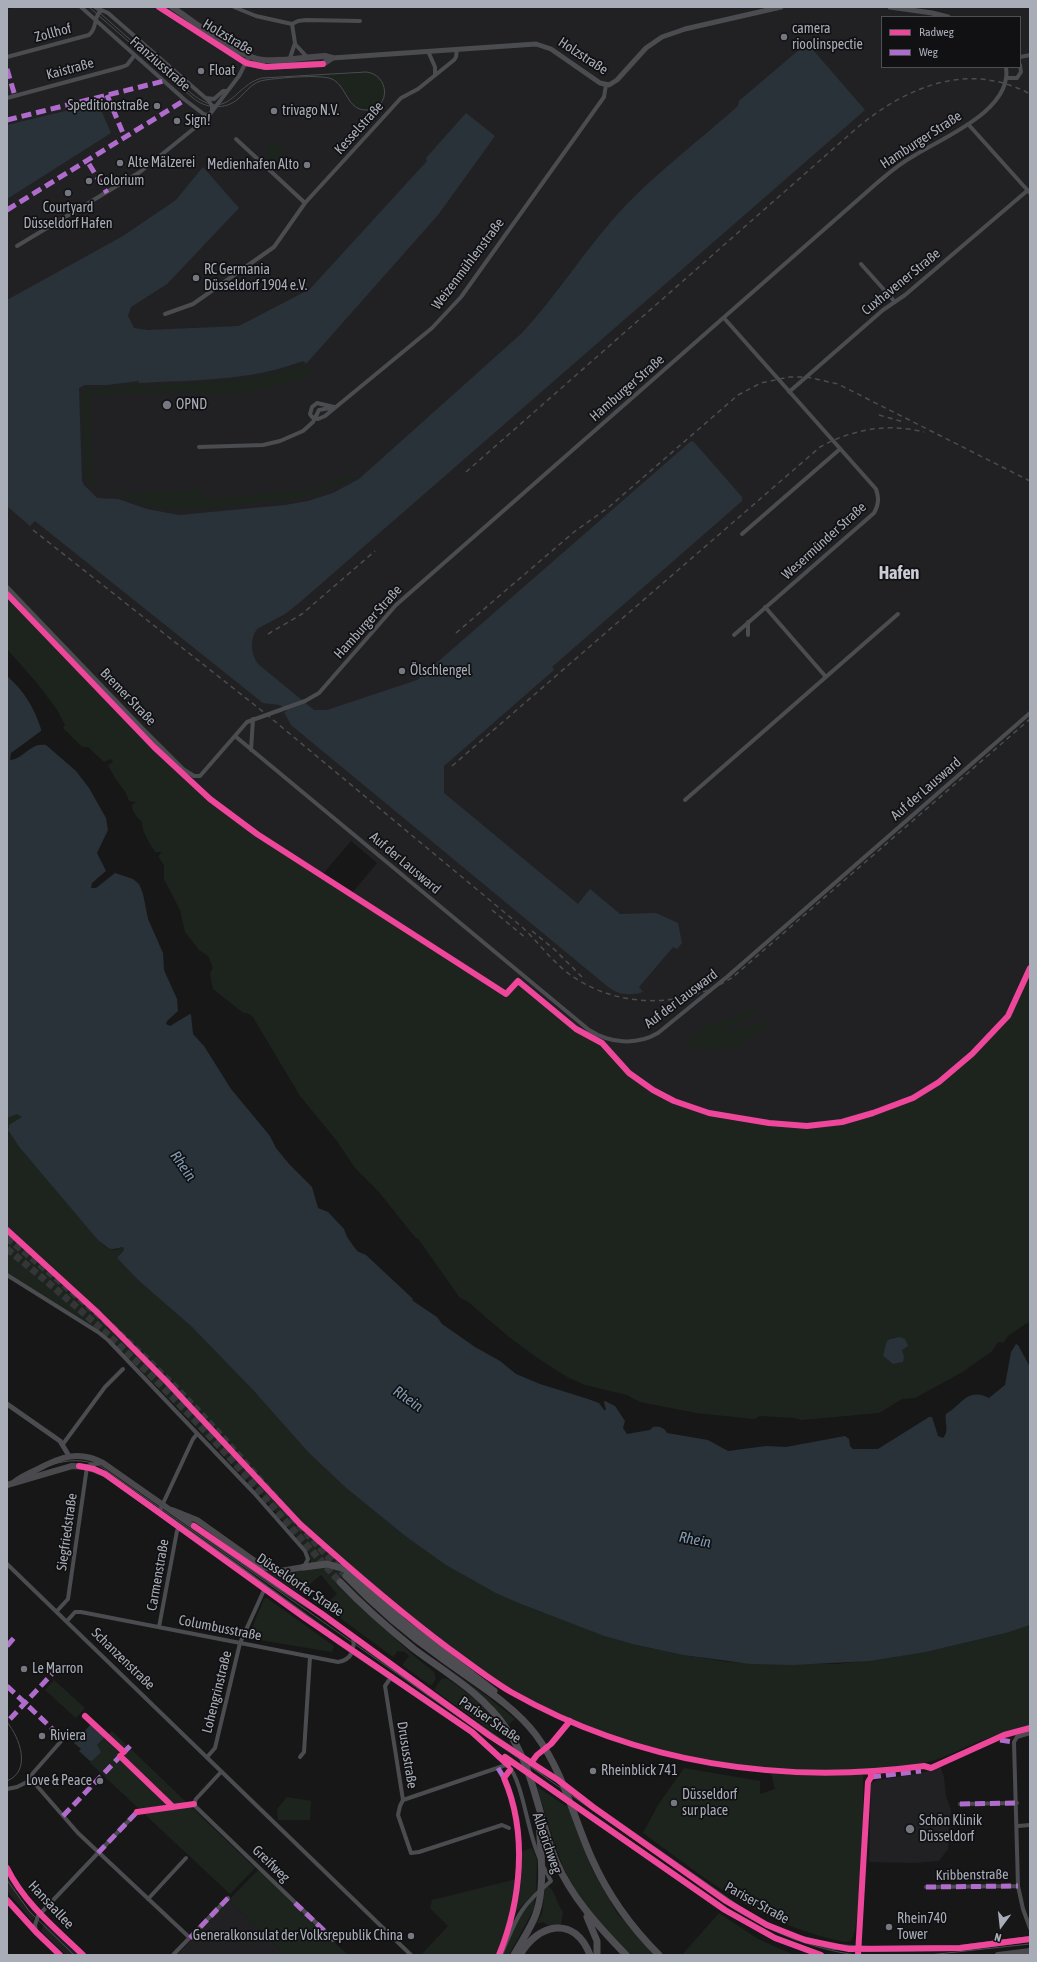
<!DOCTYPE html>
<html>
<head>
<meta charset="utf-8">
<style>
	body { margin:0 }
	#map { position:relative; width:1037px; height:1962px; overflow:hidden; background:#171717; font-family:"Asap Condensed",sans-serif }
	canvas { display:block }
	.frame { position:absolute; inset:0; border:8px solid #a8adb8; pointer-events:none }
	.legend { position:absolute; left:881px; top:16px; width:140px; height:52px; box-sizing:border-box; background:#111113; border:1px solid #4d4f55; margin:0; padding:5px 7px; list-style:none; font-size:12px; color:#a8adb8 }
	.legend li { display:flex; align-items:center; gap:8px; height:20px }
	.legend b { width:20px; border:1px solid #4d4f55 }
	.north { position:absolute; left:981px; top:1906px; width:40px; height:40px; -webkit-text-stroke:3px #111113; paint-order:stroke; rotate:195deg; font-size:11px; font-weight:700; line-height:16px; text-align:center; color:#a8adb8 }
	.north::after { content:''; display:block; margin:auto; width:14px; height:18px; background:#a8adb8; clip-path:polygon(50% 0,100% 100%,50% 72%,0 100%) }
</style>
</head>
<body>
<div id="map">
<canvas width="1037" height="1962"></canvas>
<div class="frame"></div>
<ul class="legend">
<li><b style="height:5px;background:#ed469a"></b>Radweg</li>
<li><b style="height:5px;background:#b06ccc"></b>Weg</li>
</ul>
<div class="north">N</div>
</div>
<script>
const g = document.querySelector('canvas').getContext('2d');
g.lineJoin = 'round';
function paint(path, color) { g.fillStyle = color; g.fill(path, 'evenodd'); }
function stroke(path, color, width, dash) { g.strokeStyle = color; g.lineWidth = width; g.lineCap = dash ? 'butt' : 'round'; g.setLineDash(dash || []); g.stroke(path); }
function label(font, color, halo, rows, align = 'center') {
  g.font = font + ' "Asap Condensed",sans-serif'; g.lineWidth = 3.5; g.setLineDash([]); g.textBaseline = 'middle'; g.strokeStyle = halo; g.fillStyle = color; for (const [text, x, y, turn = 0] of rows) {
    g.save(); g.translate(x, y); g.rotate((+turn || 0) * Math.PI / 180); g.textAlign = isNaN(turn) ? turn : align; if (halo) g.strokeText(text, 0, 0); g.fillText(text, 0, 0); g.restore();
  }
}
paint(new Path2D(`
	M17 7H1030V965L1007 1016 958 1066 930 1087 899 1104 855 1118 816 1125 780 1123 756 1120 705 1110 676 1100 651 1086 630 1071 518 979 506 992 352 893 377 863 351 841 323 874 284 851 237 819 171 764 7 593V9ZM882 17H1020V67H882Z
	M940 1766 944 1777 946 1796 951 1810 948 1849 939 1861 914 1863 869 1862 871 1783 878 1780 922 1773Z
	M7 1876 22 1900 35 1916 32 1921 7 1891Z
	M229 1900 285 1955H177Z
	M44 1923 78 1955H66L41 1931Z`), '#212123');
paint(new Path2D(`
	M365 72C376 73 383 79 385 90 384 106 369 114 355 106L339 83 320 75Z
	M266 152a9 9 0 1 1 18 0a9 9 0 1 1-18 0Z
	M306 364 310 377 248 392 200 395 199 391 90 395 93 477 97 479V489L85 479 82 392 85 389 132 386 133 381H139L140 387 240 380 264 376Z
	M351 474 355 478C338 485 321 492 304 497 289 501 273 501 258 503 211 509 160 517 116 493L203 490 205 499 314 489Z
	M7 594C81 671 151 754 236 820L506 996 519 982 576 1030 599 1041 629 1073 653 1090 674 1101 709 1113 769 1123 807 1126 841 1123 873 1114 910 1100 939 1083 972 1055 1000 1027 1014 1007 1030 969V1321L1008 1336 1003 1343 998 1342 992 1351 961 1373 915 1398 902 1399 879 1413 801 1420 795 1418 760 1416 754 1419 696 1413 640 1402 627 1395 585 1385 569 1378 539 1359 509 1337 467 1301 460 1298 419 1240 414 1236 379 1192 355 1168 337 1141 300 1096 253 1017 249 1014 242 1012 213 989 210 974 213 968 208 956 199 950 185 932 180 910 164 879V865L159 858V855L162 852H155C150 843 141 831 142 822 137 818 132 811 132 805L136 802 129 801 126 793 115 778 108 765 113 762 111 759 104 762 88 747H82L63 728 65 725 58 711 37 683 7 649ZM899 1337 905 1346 902 1350V1362L893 1364 883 1356C887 1350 886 1344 892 1338Z
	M752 1007 758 1016 755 1017 753 1014 749 1013 746 1020 723 1028 725 1031 731 1030 767 1021 769 1024C741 1050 728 1051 690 1047L687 1044 688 1040 704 1026 732 1018Z
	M16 1114H20L22 1118 7 1128 20 1148 105 1247 115 1250 123 1247 124 1250 117 1258 138 1280 192 1327 253 1390 308 1452 345 1487 404 1535 469 1578 521 1604 604 1636 632 1644 683 1655 728 1662 771 1664H838L926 1652 1006 1633 1030 1625V1725C1012 1730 995 1735 978 1742 958 1750 941 1760 919 1764 894 1769 867 1771 841 1771 718 1775 594 1743 491 1676 454 1652 419 1623 383 1597 374 1590 363 1577 353 1573 339 1568 324 1566 311 1563L309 1553 259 1492 104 1333 7 1273V1118Z
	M321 1565 347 1572 336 1584 413 1655 434 1672 436 1679 431 1686 402 1665 409 1656 405 1652 398 1651 393 1657 324 1606 337 1594 321 1575 299 1593 260 1568 271 1571Z
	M267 1598 334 1646 332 1652 253 1639 250 1633 264 1599Z
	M452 1671 488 1697 515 1719 508 1725 490 1703Z
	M442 1678 448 1679 482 1704 503 1728 500 1730 502 1733 492 1731 434 1690Z
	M54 1680 85 1708 76 1718 45 1690Z
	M112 1731 255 1868 230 1894 90 1763 97 1745Z
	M684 1768 760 1781V1794L775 1789 771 1773 805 1775 863 1774C864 1796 862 1930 851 1941L845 1942C761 1925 710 1882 643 1833L658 1805Z
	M537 1787 569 1808 593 1871 617 1913 654 1955H629C611 1938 587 1912 574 1890 557 1858 548 1821 537 1787Z
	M287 1797 311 1801 310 1820H278L277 1809Z
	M532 1848 537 1860 536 1891 514 1914 521 1870 520 1852Z
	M258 1870 348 1955H285L229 1900Z
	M517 1879 511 1916 497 1955H421L448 1926 430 1908 432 1900Z
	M548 1886C555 1890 557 1904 563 1912L561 1925H548L543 1922 536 1924 542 1914 545 1888Z
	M536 1894 534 1905H536L509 1955H503L520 1913Z
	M719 1913 758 1939 794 1955H682Z`), '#1d241e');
paint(new Path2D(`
	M807 43 865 110 299 603 285 614 257 629C249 640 251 654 258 664L314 710H327L417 680 690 442 693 441 742 497V501L552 667 554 670 444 766V793L578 904 590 889 620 914 656 913 678 923 682 943 677 949 673 947 639 987 643 992C629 996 618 995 607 986L291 725 284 712 287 711 280 705 263 703 35 521 30 526 7 506V300L123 236 176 200 203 167 239 208 167 284 131 307 128 316 134 328 148 330 239 326 310 289 427 161 426 158 466 113 495 136 438 215 306 364 304 361 300 362C249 381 193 380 139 383V381L107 385H85L79 388 82 481 84 485 97 498 118 499 147 509 179 515 285 505 308 501 333 493 359 479 522 333C559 293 588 245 626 205 660 170 701 139 738 106L739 101Z
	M98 103 111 133 7 199V125Z
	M7 676C24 691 34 707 41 729V731L11 753 10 760C24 759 30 742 46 745L76 771 89 788 106 818 108 830 97 853 106 871 92 883 91 888H96L115 873 133 879 139 884 143 894 148 919 163 953 164 970 177 999 178 1011 167 1021 166 1024 170 1026 190 1014 191 1015 193 1034 204 1046 231 1089 270 1136 276 1148 289 1164 312 1187 318 1208 328 1212 344 1229 347 1237 357 1251 366 1255 412 1298 413 1301 437 1317 442 1324 475 1347 500 1361 516 1374 540 1384 588 1399 599 1403 604 1410H606L604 1402 605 1401 615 1406 625 1421 623 1428 627 1434 650 1430 653 1427C659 1426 664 1427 667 1433L708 1440 728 1451 766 1446 786 1447 845 1436 849 1439 850 1446 853 1449H878L929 1417H932L938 1436 943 1438C950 1431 944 1422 946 1414 962 1405 967 1387 989 1398L1005 1385 1011 1352 1016 1344 1018 1345 1030 1367V1625L1006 1633 926 1652 869 1661 793 1665 751 1664 683 1655 632 1644 604 1636 521 1604 496 1593 446 1565 404 1535 345 1487 308 1452 253 1390 192 1327 138 1280 117 1258 124 1250 123 1247C107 1251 110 1249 98 1240L20 1148 8 1130 9 1125 22 1117 17 1114 7 1118Z
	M899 1337 905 1339 908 1346 902 1350 904 1357 903 1362 893 1364 883 1356 887 1341 890 1339Z
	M91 1724 105 1737 97 1745 101 1752 93 1760 90 1761 79 1751 81 1749 74 1743Z`), '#2a3239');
stroke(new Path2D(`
	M7 1238C65 1284 121 1333 173 1385 234 1446 287 1514 346 1576
	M7 1249C68 1298 128 1350 182 1407 237 1463 287 1524 340 1582`), '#343537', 7, [7, 3.5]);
stroke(new Path2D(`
	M81 7 185 100 205 115
	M95 7 108 13 209 101 212 106V111
	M234 7 256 16 292 24 298 21 306 20 360 21
	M295 44 307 57
	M428 51 435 67V75
	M7 57 89 35C98 28 93 16 101 11
	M1020 57 1030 55
	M290 58 295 43 292 24
	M1006 78H1017L1021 72 1020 65
	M7 98 122 67 127 65 134 56
	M206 98 214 99 223 91H227
	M205 115 210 114 239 76 249 56
	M968 124 1030 193
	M236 139 305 203
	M17 246 140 172 197 126 205 115
	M861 264 895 302
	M165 314 193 304 274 247 305 203 401 98 418 89 454 60 456 57 457 49
	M724 318 876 489C879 498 879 504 874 513L734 635
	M789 392 883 310 905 295 1028 190
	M334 407 317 403 312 407 310 414 312 417 318 419 325 416 432 328 461 297 604 97 606 85
	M199 447 263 445 280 441 303 431 313 422 319 410 330 408
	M742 534 840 449
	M7 587 142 728 183 769 194 776H200L247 722 305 701 319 693 396 605 877 183C889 173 899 164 912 157 941 138 1013 111 1006 67
	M765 607 826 677
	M748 635V622
	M235 736 589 1030C609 1043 636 1046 658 1033L728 976 1030 713
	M251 750 253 719
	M685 800 898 614
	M7 1275 98 1332 108 1340 254 1493 305 1551 308 1559 304 1567
	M63 1444 105 1387 123 1369
	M159 1512 193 1439 197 1434
	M7 1564 411 1955
	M57 1611 68 1599 87 1467 90 1465 100 1463
	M67 1621 75 1612H81L338 1662C352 1660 355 1649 353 1637
	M159 1627 177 1531 180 1527
	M392 1676 385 1686 403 1800 400 1806 398 1815 411 1853 419 1852 502 1825 509 1828
	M1030 1733 1017 1737 1014 1742 1018 1886 1023 1909 1030 1928
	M208 1756 215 1748 240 1643 265 1588
	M300 1757 304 1752 310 1657
	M508 1765C524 1784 527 1833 540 1859
	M221 1772 196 1799 194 1804 195 1806 334 1940
	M30 1778 78 1833 190 1938
	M7 1789 17 1787 27 1782 33 1773 63 1739
	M403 1800 509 1764
	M960 1804 1017 1803
	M1018 1826 1030 1825
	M926 1887 1018 1886
	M148 1899 186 1858
	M36 1932 35 1925 38 1916 137 1812
	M859 1949 868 1782 871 1777
	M173 1955 228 1898
	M501 1955C517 1918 518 1908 551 1881L543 1866`), '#4b4c50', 4);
stroke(new Path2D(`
	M890 7 932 13 948 17
	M332 58 536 44 551 49 600 83 609 85 617 80 646 48 662 37 685 29 781 7
	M7 1404 60 1441 69 1456
	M7 1868C24 1903 56 1929 83 1955
	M7 1900 36 1932 60 1955
	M858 1955 859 1949`), '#4b4c50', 5);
stroke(new Path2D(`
	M159 7 246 63 266 67 316 64H323L332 58
	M172 7C195 22 237 57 263 60 283 62 305 57 325 56L332 58
	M13 1483C20 1477 29 1473 38 1469 60 1457 79 1450 103 1463L283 1589 322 1614 429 1693 541 1770 558 1780 593 1807 739 1909 767 1925 795 1937 834 1947 872 1949 960 1948 1030 1939
	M7 1485 72 1466 87 1467 105 1474 237 1567 341 1643 472 1732 508 1765
	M172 1510 197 1520 263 1567 280 1571 304 1567
	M505 1757 725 1910 775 1938 821 1955
	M998 1955 1030 1951`), '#4a4a4e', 6);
stroke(new Path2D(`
	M304 1567 327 1564 345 1569 405 1623 494 1691
	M346 1576C375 1606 406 1633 440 1657 472 1681 512 1703 536 1735 564 1773 573 1817 592 1859 608 1895 631 1927 659 1955
	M340 1582C363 1606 388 1628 414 1649 446 1673 483 1694 506 1728 534 1768 538 1816 556 1861 571 1897 599 1927 626 1955
	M587 1917 597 1941V1955
	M514 1955C521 1942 531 1928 536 1914 546 1886 540 1847 539 1818
	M520 1955C538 1923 575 1915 590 1955`), '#4e4e52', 7);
stroke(new Path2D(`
	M89 7 193 98C206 109 225 110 238 99 247 91 252 82 265 80 279 78 320 74 332 79 347 86 347 111 367 110 392 108 389 74 366 72L262 78C234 85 229 123 192 94L93 7
	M7 1484C37 1471 67 1451 100 1466L734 1909C772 1932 812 1949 856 1955
	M7 1722C20 1738 32 1771 7 1781
	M7 1880 29 1911 74 1955
	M929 1955 1030 1944`), '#4b4c4f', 1);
stroke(new Path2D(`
	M879 415 904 422
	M466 472 858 127C908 86 969 61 1030 94
	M33 530 266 714 522 927C538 942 551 960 569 974 617 1009 684 1009 733 977L1030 719
	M456 633 574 532 609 507 738 395 761 383 789 377H807L838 384 1030 481
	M268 634 302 614 375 551
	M452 766 820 447C852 429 889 423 924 432
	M492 910 527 939
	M532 931 555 950 582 977`), '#4b4c4f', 1.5, [5, 4]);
stroke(new Path2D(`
	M7 69 15 96
	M107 95 125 138
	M7 120 164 81
	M89 164 107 193
	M7 210 185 100
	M7 1646 14 1638
	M7 1686 63 1739
	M10 1719 52 1674
	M1000 1740 1014 1742
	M498 1768 504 1778
	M871 1777 921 1771
	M960 1804 1017 1803
	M63 1816 130 1746
	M98 1853 137 1812 140 1811
	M926 1887 1018 1886
	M295 1903 334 1940
	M190 1938 228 1898`), '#b06ccc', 5, [10, 5]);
stroke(new Path2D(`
	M159 7 246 63 266 67 323 64
	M7 594 154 747 210 799 257 834 506 994 518 981 576 1029 602 1043 629 1073 653 1090 674 1101 709 1113 769 1123 807 1126 842 1122 873 1113 913 1098 939 1082 972 1054 1008 1016 1030 968
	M7 1230 98 1313 167 1382 300 1524C348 1567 396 1609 448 1648 469 1663 489 1679 511 1692 638 1764 781 1785 924 1766L931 1768 1004 1735 1030 1728
	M79 1466 94 1469 105 1474 154 1509 305 1618 472 1732 508 1765
	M194 1526 322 1614 490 1736 558 1780 593 1807 726 1901 767 1925 805 1940 849 1949 960 1948 1030 1939
	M85 1716 124 1752
	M120 1756 173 1807
	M505 1757 725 1910 775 1938 821 1955
	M531 1763 537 1755 551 1744 570 1721
	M137 1812 194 1804
	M7 1868C24 1903 56 1929 83 1955
	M7 1900 36 1932 60 1955
	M499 1955C521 1901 528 1833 504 1778L510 1770
	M858 1955 868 1782 871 1777V1772`), '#ed469a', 6);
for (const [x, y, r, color] of [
	[784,37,4,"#757880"],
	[201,71,4,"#757880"],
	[157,106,4,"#757880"],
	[274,111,4,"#757880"],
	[177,121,4,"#757880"],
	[120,163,4,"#757880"],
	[307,165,4,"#757880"],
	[89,181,4,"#757880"],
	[68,193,4,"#757880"],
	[196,278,4,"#757880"],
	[167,405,5,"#757880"],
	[402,671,4,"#757880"],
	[24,1669,4,"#757880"],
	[42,1736,4,"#757880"],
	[593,1771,4,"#757880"],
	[100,1781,4,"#757880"],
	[674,1803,4,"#757880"],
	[910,1829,5,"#757880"],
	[889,1927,4,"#757880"],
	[411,1936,4,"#757880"]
]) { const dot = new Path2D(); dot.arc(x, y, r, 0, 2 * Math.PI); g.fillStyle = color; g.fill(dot); stroke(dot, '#111113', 1.5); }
label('14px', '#a8adb8', '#111113', [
	["camera",792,29],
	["rioolinspectie",792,45],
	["Float",209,71],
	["Speditionstraße",149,106,"right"],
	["trivago N.V.",282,111],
	["Sign!",185,121],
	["Alte Mälzerei",128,163],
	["Medienhafen Alto",299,165,"right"],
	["Colorium",97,181],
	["Courtyard",68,208,"center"],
	["Düsseldorf Hafen",68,224,"center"],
	["RC Germania",204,270],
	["Düsseldorf 1904 e.V.",204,286],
	["OPND",176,405],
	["Ölschlengel",410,671],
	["Le Marron",32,1669],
	["Riviera",50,1736],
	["Rheinblick 741",601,1771],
	["Love & Peace",92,1781,"right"],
	["Düsseldorf",682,1795],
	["sur place",682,1811],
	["Schön Klinik",919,1821],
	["Düsseldorf",919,1837],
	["Rhein740",897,1919],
	["Tower",897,1935],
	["Generalkonsulat der Volksrepublik China",403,1936,"right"]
], 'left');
label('14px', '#a8adb8', '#111113', [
	["Zollhof",53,33,-15],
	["Holzstraße",228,37,31],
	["Holzstraße",583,56,33],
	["Franziusstraße",160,64,41],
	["Kaistraße",70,69,-15],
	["Kesselstraße",359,128,-48],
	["Hamburger Straße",921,140,-33],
	["Weizenmühlenstraße",468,264,-53],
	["Cuxhavener Straße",901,282,-39],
	["Hamburger Straße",627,388,-41],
	["Wesermünder Straße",824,541,-42],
	["Hamburger Straße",368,622,-48],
	["Bremer Straße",128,697,46],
	["Auf der Lausward",926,789,-41],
	["Auf der Lausward",405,863,40],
	["Auf der Lausward",681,999,-37],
	["Siegfriedstraße",67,1532,-82],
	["Carmenstraße",158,1575,-80],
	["Düsseldorfer Straße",300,1585,34],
	["Columbusstraße",220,1628,11],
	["Schanzenstraße",123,1659,44],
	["Lohengrinstraße",217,1692,-76],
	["Pariser Straße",490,1720,34],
	["Drususstraße",407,1755,81],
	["Alberichweg",547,1843,71],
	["Greifweg",271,1864,44],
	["Kribbenstraße",972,1875,-1],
	["Pariser Straße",757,1903,29],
	["Hansaallee",51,1905,47]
]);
label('italic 15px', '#7f9bb3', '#111113', [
	["Rhein",183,1166,55],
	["Rhein",408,1399,35],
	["Rhein",695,1540,11]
]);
label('bold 18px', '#c9ccd4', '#111113', [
	["Hafen",899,573]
]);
</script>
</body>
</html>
